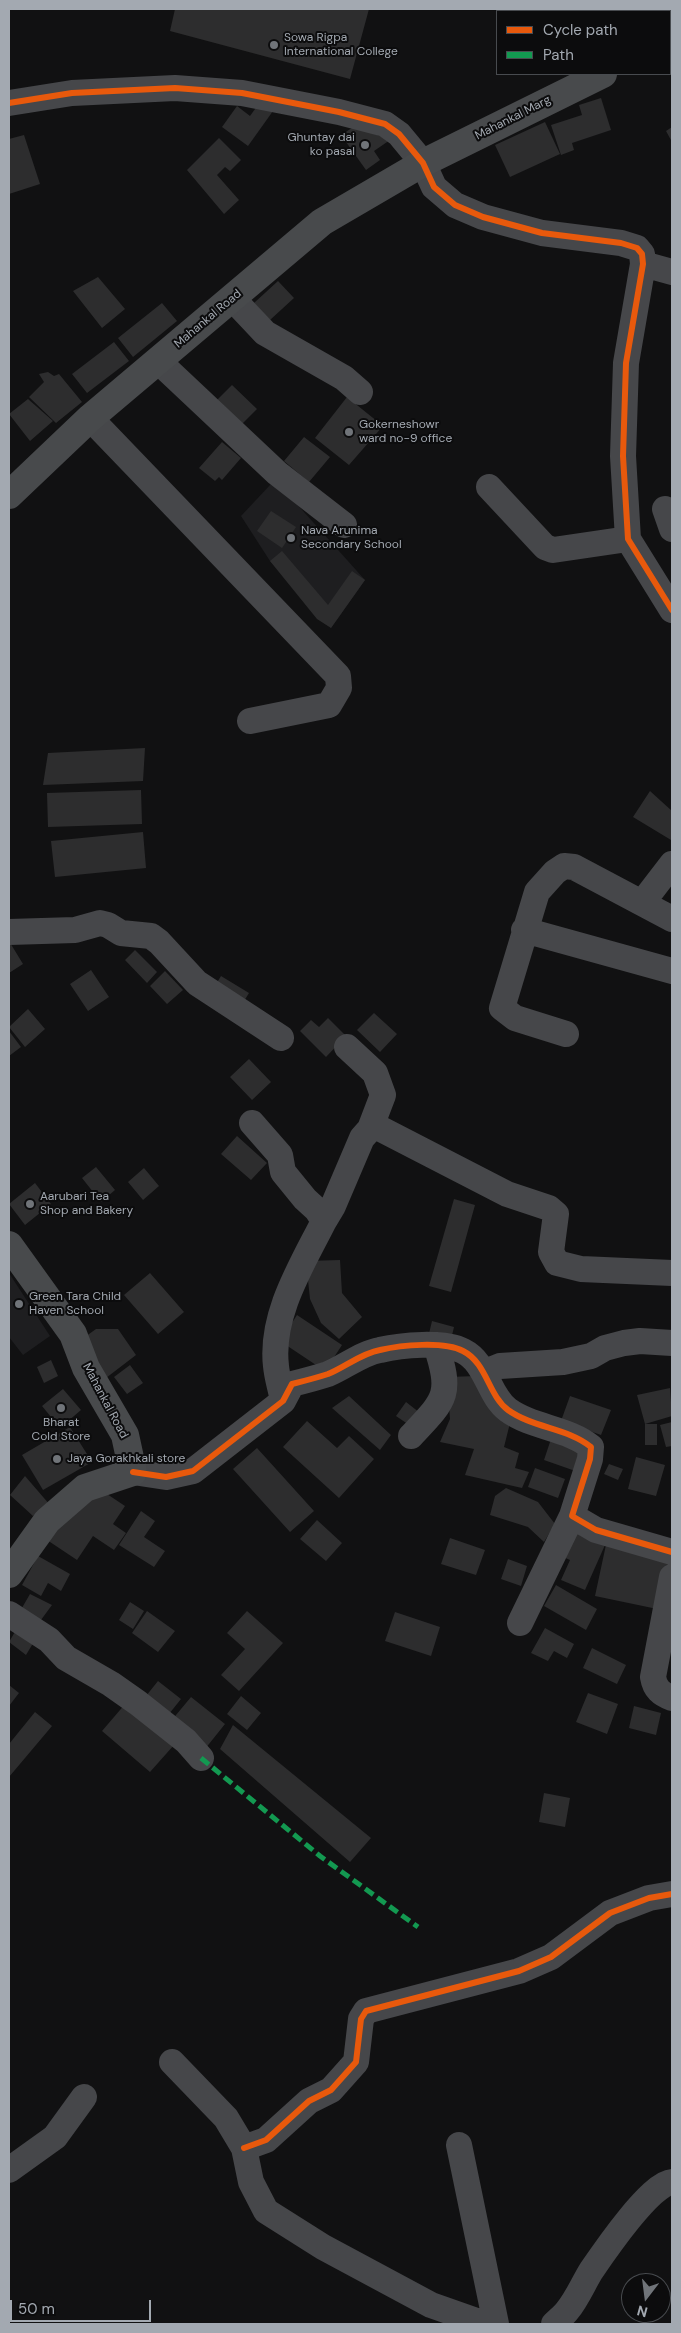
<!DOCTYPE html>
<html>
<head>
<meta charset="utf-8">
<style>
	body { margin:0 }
	#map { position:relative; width:681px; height:2333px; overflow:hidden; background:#111112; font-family:"DM Sans",sans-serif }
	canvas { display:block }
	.frame { position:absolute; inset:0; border:10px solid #a3a9b1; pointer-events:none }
	.legend { position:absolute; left:496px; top:10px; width:175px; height:65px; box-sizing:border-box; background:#0c0c0d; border:1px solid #484b4f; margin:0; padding:6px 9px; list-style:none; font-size:15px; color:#a3a9b1 }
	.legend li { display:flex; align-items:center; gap:10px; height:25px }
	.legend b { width:25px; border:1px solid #484b4f }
	.north { position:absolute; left:621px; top:2273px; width:50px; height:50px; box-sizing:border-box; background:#0c0c0d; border:1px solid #484b4f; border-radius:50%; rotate:195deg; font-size:14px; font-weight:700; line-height:20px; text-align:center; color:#a3a9b1 }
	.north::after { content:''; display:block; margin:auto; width:18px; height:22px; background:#707479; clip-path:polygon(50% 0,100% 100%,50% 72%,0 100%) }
	.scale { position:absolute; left:10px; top:2300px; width:141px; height:22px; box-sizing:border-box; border:2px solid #a3a9b1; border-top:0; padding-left:6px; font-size:15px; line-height:18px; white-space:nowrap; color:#a3a9b1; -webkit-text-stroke:4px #0c0c0d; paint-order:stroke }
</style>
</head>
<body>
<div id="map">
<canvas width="681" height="2333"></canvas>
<div class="frame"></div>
<ul class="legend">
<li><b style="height:6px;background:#e8590c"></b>Cycle path</li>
<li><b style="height:6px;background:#139951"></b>Path</li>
</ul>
<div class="north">N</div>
<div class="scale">50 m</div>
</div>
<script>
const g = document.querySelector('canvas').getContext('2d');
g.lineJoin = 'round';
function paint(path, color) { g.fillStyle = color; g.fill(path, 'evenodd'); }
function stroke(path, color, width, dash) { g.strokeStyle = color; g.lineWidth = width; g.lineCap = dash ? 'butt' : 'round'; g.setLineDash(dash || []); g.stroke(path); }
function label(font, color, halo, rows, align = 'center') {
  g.font = font + ' "DM Sans",sans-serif'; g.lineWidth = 4; g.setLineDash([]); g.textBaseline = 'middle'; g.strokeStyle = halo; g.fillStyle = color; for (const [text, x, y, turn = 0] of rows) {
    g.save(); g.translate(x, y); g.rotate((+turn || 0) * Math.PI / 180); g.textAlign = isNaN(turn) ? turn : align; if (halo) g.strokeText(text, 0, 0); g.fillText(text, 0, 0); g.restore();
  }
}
paint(new Path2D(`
	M271 484 295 502 365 580 331 628 270 561 241 516Z
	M9 1273 50 1336 23 1355 9 1337Z`), '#1e1e20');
paint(new Path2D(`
	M175 9H369L350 79 170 31Z
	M601 98 611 130 572 143 574 150 561 155 551 125 582 115 579 105Z
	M260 102 273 111 248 146 222 127 237 106 250 116Z
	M545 122 560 154 510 177 495 145Z
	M355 126 390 140 374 151 380 160 366 170 341 135Z
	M672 127V142L666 131Z
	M24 135 40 184 9 194V139Z
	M219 138 241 160 230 171 225 167 217 175 239 200 224 214 187 170Z
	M98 277 125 309 102 328 73 291Z
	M278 281 294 298 270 320 254 303Z
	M162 303 177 321 133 357 118 338Z
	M114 342 129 361 87 393 72 374Z
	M48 372 54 376 59 374 82 402 56 423 29 397 44 382 39 374Z
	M232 385 257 409 237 429 212 405Z
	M347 397 383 426 349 465 315 438Z
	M28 399 53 421 30 441 9 414Z
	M304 437 330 457 309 482 284 461Z
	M222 442 241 458 222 480 219 477 215 481 199 468Z
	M271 511 296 527 282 548 257 531Z
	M282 551 328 605 352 571 365 580 331 628 317 619 270 561Z
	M145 748 143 781 43 785 48 753Z
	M141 790 142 824 48 827 47 793Z
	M650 791 672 811 671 840 633 817Z
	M143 832 146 868 55 877 51 841Z
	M9 941 23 964 9 973Z
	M135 950 157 972 147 983 125 960Z
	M91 970 109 997 88 1011 70 984Z
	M165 971 183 990 167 1004 150 986Z
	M221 976 249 993 241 1006 213 989Z
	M28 1009 45 1029 25 1047 9 1027Z
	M374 1013 397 1034 380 1052 357 1030Z
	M328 1018 346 1036 326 1057 300 1031 311 1020 319 1027Z
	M9 1031 21 1047 9 1056Z
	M249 1059 271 1082 252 1100 230 1077Z
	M237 1136 267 1163 251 1180 221 1154Z
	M96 1167 115 1190 101 1202 82 1178Z
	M144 1168 159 1186 143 1200 128 1182Z
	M35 1183 51 1204 25 1225 9 1204Z
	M454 1199 475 1205 451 1292 429 1286Z
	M340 1260 342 1293 362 1317 339 1339 321 1323 310 1299 306 1261Z
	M150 1273 184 1312 158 1334 124 1295Z
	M297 1315 342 1345 325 1371 280 1341Z
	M432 1321 454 1327 449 1348 427 1342Z
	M96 1329H118L136 1355 106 1378 78 1342Z
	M51 1360 58 1376 44 1383 37 1367Z
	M130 1365 143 1383 127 1394 114 1377Z
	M478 1376 512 1415 504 1447 519 1453 515 1468 529 1472 522 1488 465 1475 474 1449 440 1442 450 1419 447 1377Z
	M670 1388 672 1416 645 1424 637 1395Z
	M63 1389 81 1410 60 1428 42 1406Z
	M349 1396 391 1435 380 1450 332 1408Z
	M570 1396 611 1410 601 1435 561 1421Z
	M406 1402 424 1416 415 1429 396 1416Z
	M307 1421 337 1448 349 1436 374 1459 339 1498 283 1447Z
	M672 1422V1446L666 1447 660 1425Z
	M645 1424H657V1445H645Z
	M70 1427 92 1462 43 1490 22 1455Z
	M552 1436 589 1448 581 1473 544 1460Z
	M257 1448 314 1511 290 1532 233 1469Z
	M636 1457 665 1465 656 1496 628 1489Z
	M609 1464 623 1469 618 1480 604 1474Z
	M535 1468 565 1479 558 1498 528 1487Z
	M25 1476 50 1505 33 1516 10 1495Z
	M95 1486 125 1506 113 1524 126 1533 114 1550 93 1536 77 1560 47 1540Z
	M506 1488 538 1502 555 1524 544 1542 528 1527 490 1515 495 1496Z
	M141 1511 155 1521 144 1537 165 1551 154 1567 119 1545Z
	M317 1520 342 1543 326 1561 300 1539Z
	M569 1528 605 1545 585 1590 561 1580 570 1560 556 1554Z
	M450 1538 485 1550 476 1575 441 1564Z
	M607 1540 672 1554 662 1610 595 1596Z
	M38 1556 70 1574 61 1591 48 1583 41 1596 22 1585Z
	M508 1559 527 1566 521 1586 501 1579Z
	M556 1585 597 1609 586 1630 544 1606Z
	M30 1594 52 1605 38 1624 19 1613Z
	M130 1602 144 1611 133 1629 119 1620Z
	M147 1611 175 1631 158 1652 132 1633Z
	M247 1611 283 1643 239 1691 221 1675 245 1649 227 1633Z
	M395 1612 440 1627 431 1656 385 1641Z
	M545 1628 574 1644 567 1658 554 1651 548 1661 531 1653Z
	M16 1630 35 1640 26 1655 9 1642Z
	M592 1648 626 1665 617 1684 583 1668Z
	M158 1681 181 1699 165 1719 142 1701Z
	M9 1685 19 1693 9 1706Z
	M588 1693 618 1704 607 1734 576 1722Z
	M241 1696 261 1713 247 1730 227 1714Z
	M191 1697 225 1724 205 1749 171 1721Z
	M126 1703 174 1745 150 1772 102 1731Z
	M634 1706 661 1713 656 1735 629 1728Z
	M35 1712 52 1726 9 1777V1744Z
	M233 1725 371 1838 350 1862 220 1749Z
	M544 1793 570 1798 565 1827 539 1822Z`), '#2d2d2e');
stroke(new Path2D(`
	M9 103 72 93 175 88 242 93 339 112 385 124 399 134 423 163 434 187 455 205 483 217 542 233 621 243 637 248 642 254 643 264 626 363 623 456 628 539 672 610
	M643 264 672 272
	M232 298 265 333 344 378 360 392
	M158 361 277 473 344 525
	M90 418 338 676 339 688 329 705 250 721
	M489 487 545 547 553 550 628 539
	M665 509 672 529
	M642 903 672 864
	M524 930 672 971
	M9 932 75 930 100 923 108 925 121 933 151 936 159 942 197 983 281 1038
	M566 1034 515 1018 502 1008 537 892 555 872 564 866 574 867 672 919
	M347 1047 375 1073 383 1095 370 1129
	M252 1123 280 1155 283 1172 305 1199 317 1210 324 1221C302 1265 270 1315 276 1366 277 1378 281 1389 283 1401
	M324 1221 333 1206 362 1138 370 1129 379 1128 507 1194 549 1208 556 1214 551 1252 557 1263 581 1269 672 1273
	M485 1372 500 1366 563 1362 591 1356 605 1348 624 1343 640 1341 672 1343
	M411 1436C446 1399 452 1395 436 1345
	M133 1472 166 1477 193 1471 283 1401 292 1384C304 1381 316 1378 328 1374 345 1367 362 1353 380 1350 401 1345 444 1341 463 1351 487 1363 488 1395 508 1410 533 1428 568 1428 591 1447L590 1459 572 1516 596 1530 672 1552
	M672 1577 653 1677C655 1689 661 1694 672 1698
	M9 1614 49 1640 66 1658 111 1684 138 1703 186 1741 201 1758
	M520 1623 572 1516
	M172 2062 226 2118 244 2148 251 2182 266 2211 323 2247 431 2305 485 2324
	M459 2145 496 2324
	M244 2148 266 2140 309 2101 331 2090 356 2062 361 2019 366 2011 519 1971 551 1957 610 1913 649 1898 672 1894
	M9 2170 55 2137 84 2097
	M554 2324C558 2320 563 2316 567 2311 577 2299 583 2284 591 2271 604 2252 651 2183 672 2182`), '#46474a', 26);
stroke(new Path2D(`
	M670 41 672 40
	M9 495 90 418 322 222 423 163 603 74
	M9 1245 73 1334 86 1368 125 1435 133 1472 85 1488 47 1521 9 1574`), '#484a4c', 28);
stroke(new Path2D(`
	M201 1758 320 1856 418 1927`), '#139951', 5, [10, 5]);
stroke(new Path2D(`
	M9 103 72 93 175 88 242 93 339 112 385 124 399 134 423 163 434 187 455 205 483 217 542 233 621 243 637 248 642 254 643 264 626 363 623 456 628 539 672 610
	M133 1472 166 1477 193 1471 283 1401 292 1384C304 1381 316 1378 328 1374 345 1367 362 1353 380 1350 401 1345 444 1341 463 1351 487 1363 488 1395 508 1410 533 1428 568 1428 591 1447L590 1459 572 1516 596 1530 672 1552
	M244 2148 266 2140 309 2101 331 2090 356 2062 361 2019 366 2011 519 1971 551 1957 610 1913 649 1898 672 1894`), '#e8590c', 6);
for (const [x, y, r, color] of [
	[274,45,5,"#707479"],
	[365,145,5,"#707479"],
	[349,432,5,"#707479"],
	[291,538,5,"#707479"],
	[30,1204,5,"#707479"],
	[19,1304,5,"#707479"],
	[61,1408,5,"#707479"],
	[57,1459,5,"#707479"]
]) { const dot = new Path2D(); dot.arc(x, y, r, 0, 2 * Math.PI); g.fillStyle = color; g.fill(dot); stroke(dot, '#0c0c0d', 2); }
label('12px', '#a3a9b1', '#0c0c0d', [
	["Sowa Rigpa",284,38],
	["International College",284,52],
	["Ghuntay dai",355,138,"right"],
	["ko pasal",355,152,"right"],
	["Gokerneshowr",359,425],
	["ward no-9 office",359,439],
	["Nava Arunima",301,531],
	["Secondary School",301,545],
	["Aarubari Tea",40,1197],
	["Shop and Bakery",40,1211],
	["Green Tara Child",29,1297],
	["Haven School",29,1311],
	["Bharat",61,1423,"center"],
	["Cold Store",61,1437,"center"],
	["Jaya Gorakhkali store",67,1459]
], 'left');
label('12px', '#a3a9b1', '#0c0c0d', [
	["Mahankal Marg",513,118,-27],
	["Mahankal Road",208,319,-40],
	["Mahankal Road",105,1401,62]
]);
</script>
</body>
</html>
